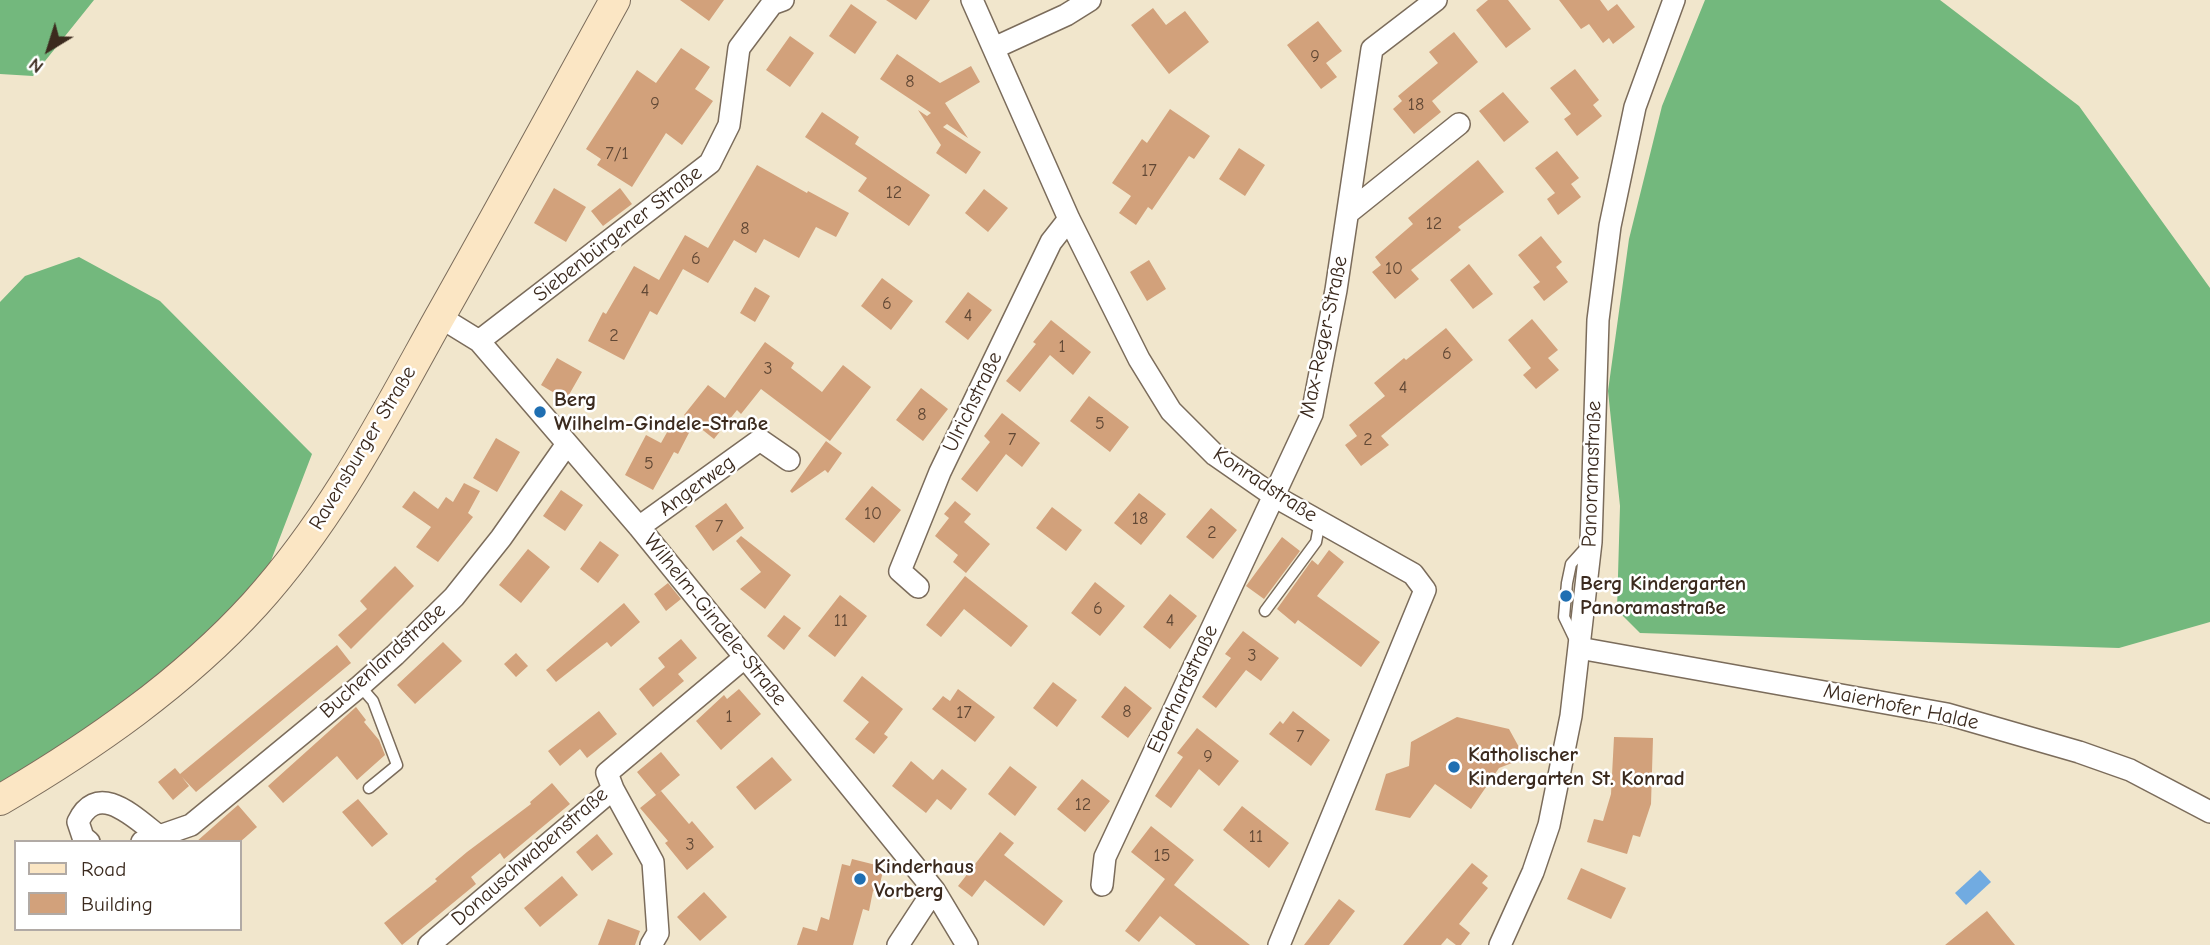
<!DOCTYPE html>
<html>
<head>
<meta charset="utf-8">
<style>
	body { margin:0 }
	#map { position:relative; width:2210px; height:945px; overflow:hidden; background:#f1e6cc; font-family:"Comic Neue",sans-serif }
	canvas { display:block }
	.legend { position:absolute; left:14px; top:840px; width:228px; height:91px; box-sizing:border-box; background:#fff; border:2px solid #b1aaa5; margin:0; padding:9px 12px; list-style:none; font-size:21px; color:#3b2a1e }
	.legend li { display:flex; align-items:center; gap:14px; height:35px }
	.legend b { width:35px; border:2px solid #b1aaa5 }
	.north { position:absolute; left:14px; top:14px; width:70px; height:70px; -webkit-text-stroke:5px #fff; paint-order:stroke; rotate:218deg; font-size:19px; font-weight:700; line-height:28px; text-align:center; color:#3b2a1e }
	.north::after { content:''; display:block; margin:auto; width:24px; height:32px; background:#3b2a1e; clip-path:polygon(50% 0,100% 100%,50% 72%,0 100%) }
</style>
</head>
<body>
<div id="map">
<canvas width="2210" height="945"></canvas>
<ul class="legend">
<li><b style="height:9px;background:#fbe6c4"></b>Road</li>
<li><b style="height:19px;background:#d2a17b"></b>Building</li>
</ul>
<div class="north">N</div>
</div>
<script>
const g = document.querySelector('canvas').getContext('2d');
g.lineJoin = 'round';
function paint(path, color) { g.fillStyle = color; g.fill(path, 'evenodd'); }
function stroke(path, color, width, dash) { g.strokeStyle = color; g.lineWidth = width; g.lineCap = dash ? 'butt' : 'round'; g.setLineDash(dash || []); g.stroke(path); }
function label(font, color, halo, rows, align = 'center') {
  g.font = font + ' "Comic Neue",sans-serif'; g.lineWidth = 5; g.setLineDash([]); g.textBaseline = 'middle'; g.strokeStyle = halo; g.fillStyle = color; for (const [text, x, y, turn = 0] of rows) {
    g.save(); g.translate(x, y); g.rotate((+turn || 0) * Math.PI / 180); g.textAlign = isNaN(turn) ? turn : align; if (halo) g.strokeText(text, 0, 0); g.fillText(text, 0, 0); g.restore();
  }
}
paint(new Path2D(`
	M0 0H94L33 76 0 74Z
	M1705 0H1940L2079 106 2210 288V622L2119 648 1640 633 1617 610 1620 506 1608 391 1629 239 1662 106Z
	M79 257 160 301 312 454 254 605 0 800V302L25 276Z`), '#73b87d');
paint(new Path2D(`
	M1980 870 1991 882 1966 905 1955 893Z`), '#71abe1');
paint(new Path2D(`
	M680 0H724L709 21Z
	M886 0H930L916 20Z
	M1488 0H1508L1531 29 1506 48 1476 10Z
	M1559 0H1600L1608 11 1617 4 1635 27 1613 44 1609 38 1603 43 1589 24 1581 29Z
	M851 4 877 22 855 54 829 36Z
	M1153 8 1166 25 1185 11 1209 42 1169 74 1131 25Z
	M1318 21 1342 51 1326 63 1337 77 1321 89 1287 45Z
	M1454 32 1478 62 1432 101 1441 112 1414 134 1393 109 1402 101 1398 96 1438 63 1429 52Z
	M790 36 814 53 790 87 766 70Z
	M681 48 710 67 695 89 713 101 682 145 666 133 632 187 597 165 601 159 586 149 637 70 656 83Z
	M897 54 940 83 971 66 980 82 945 103 968 138 947 124 943 127 981 152 966 174 936 153 941 145 918 110 927 116 931 113 880 79Z
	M1575 69 1599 100 1593 105 1602 116 1577 136 1564 119 1571 114 1550 88Z
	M1503 92 1529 122 1504 142 1479 111Z
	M1170 109 1210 136 1194 159 1189 156 1152 210 1148 207 1136 225 1119 213 1131 196 1112 183 1142 139 1147 143Z
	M822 112 859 137 855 144 930 195 909 226 858 191 867 178 805 137Z
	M1239 148 1265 165 1245 196 1219 179Z
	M1557 151 1579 178 1571 184 1581 197 1558 215 1547 199 1555 193 1535 168Z
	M1478 160 1504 192 1458 227 1461 230 1411 270 1419 279 1395 299 1372 272 1381 265 1375 257 1413 224 1408 218Z
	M757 165 807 193 808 191 849 213 836 237 816 227 799 258 764 239 756 253 734 240 708 283 683 269 657 315 650 311 624 360 588 341 603 312 606 314 634 266 659 280 685 235 708 248Z
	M554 188 586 207 566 242 534 223Z
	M620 188 632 204 603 226 591 211Z
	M984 189 1008 208 988 232 965 213Z
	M1541 236 1562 262 1556 267 1568 282 1544 301 1533 287 1540 282 1518 255Z
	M1149 260 1166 289 1147 301 1130 272Z
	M1469 264 1493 294 1473 309 1450 280Z
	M882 278 913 301 891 330 861 306Z
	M755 287 770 296 755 322 740 313Z
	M968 292 992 310 968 340 945 322Z
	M1532 319 1558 350 1548 358 1559 370 1536 389 1523 375 1531 368 1508 340Z
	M1051 320 1091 352 1073 375 1050 355 1020 392 1006 381 1036 344 1033 342Z
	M1446 328 1473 360 1381 436 1389 445 1361 466 1345 445 1357 436 1349 425 1385 396 1374 383 1404 358 1406 360Z
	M765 342 794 363 791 368 822 392 843 365 871 387 830 441 761 389 741 414 737 410 714 439 684 415 708 385 725 398Z
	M557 358 582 372 566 400 541 385Z
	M921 388 948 409 923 441 896 420Z
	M1089 396 1129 427 1110 452 1070 421Z
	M1002 413 1040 443 1022 467 1006 454 977 492 961 479 990 442 984 436Z
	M675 418 692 427 678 454 674 452 653 490 625 475 646 435 661 443Z
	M496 438 520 452 497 492 473 478Z
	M826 441 842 453 828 473 825 470 792 493 790 491Z
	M464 483 480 491 468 513 473 517 438 562 416 547 431 527 402 507 414 491 438 509 446 497 453 502Z
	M872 486 901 510 874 543 845 519Z
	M561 490 583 505 565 531 543 516Z
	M1139 493 1166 514 1141 545 1114 523Z
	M955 501 971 514 964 522 990 544 966 573 953 562 958 555 935 536 949 518 944 514Z
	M726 503 744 528 713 551 695 526Z
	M1052 507 1082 530 1066 551 1036 528Z
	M1211 508 1237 530 1213 559 1186 537Z
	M741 536 791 575 765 609 740 589 761 572 736 541Z
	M1282 537 1300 551 1264 599 1246 586Z
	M600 541 619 555 598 583 580 569Z
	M528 549 550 567 521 603 499 585Z
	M1329 550 1344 562 1317 596 1380 642 1361 667 1298 620 1295 624 1277 609 1312 560 1318 565Z
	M395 566 414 586 351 649 338 635 367 609 360 601Z
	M965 576 1028 626 1011 647 964 609 941 637 926 625Z
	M1095 582 1125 606 1100 636 1071 613Z
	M668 583 681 599 666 611 654 594Z
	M1170 594 1197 616 1170 649 1143 627Z
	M840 595 867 616 835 657 808 636Z
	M624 603 640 622 611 647 607 642 556 682 546 670Z
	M784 615 801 628 784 650 767 636Z
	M1243 631 1279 658 1261 681 1246 670 1216 708 1202 697 1231 658 1225 654Z
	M681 639 697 658 678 674 684 681 653 707 639 689 665 667 658 658Z
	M443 642 462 661 415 704 397 685Z
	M337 645 351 663 196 792 182 777 189 786 173 800 158 782 175 768 180 774Z
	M516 653 528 666 516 677 504 664Z
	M862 676 903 709 884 734 888 737 874 754 855 739 869 722 843 701Z
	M1053 682 1077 700 1057 727 1033 708Z
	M1125 686 1152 708 1128 738 1101 717Z
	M739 689 761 714 721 750 696 721 724 695 727 699Z
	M958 689 995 717 975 742 932 709 943 696 950 701Z
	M356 707 366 720 364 722 379 740 385 755 357 780 337 756 283 803 268 786Z
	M599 711 617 734 587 758 580 749 560 766 548 751Z
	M1293 711 1330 740 1311 766 1269 734 1280 721 1283 724Z
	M1457 717 1509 729 1525 758 1499 768 1471 809 1435 784 1410 818 1375 810 1386 774 1409 766 1411 742Z
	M1197 728 1239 761 1219 786 1199 769 1171 808 1155 796 1183 757 1177 753Z
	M1614 737 1653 738 1651 804 1640 837 1633 835 1627 854 1587 842 1594 819 1603 821 1611 794Z
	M661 752 680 775 656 795 637 772Z
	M772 757 792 780 755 810 736 787Z
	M911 761 933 780 942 769 967 789 951 810 937 799 926 813 892 786Z
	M1010 766 1037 787 1015 816 988 794Z
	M1082 779 1110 801 1085 832 1057 809Z
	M552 783 570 804 504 859 500 853 471 877 476 884 402 945 384 923 437 881 435 879 467 852 531 804 530 802Z
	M661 791 689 824 692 821 714 847 687 870 665 843 668 841 640 808Z
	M358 799 388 834 372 847 342 812Z
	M238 805 257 827 240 842H196Z
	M1242 806 1289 843 1269 868 1223 830Z
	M1151 826 1194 860 1174 885 1250 945H1196L1160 916 1139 942 1125 931 1165 879 1131 852Z
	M1000 832 1014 843 1004 855 1063 901 1044 926 985 880 972 897 958 886Z
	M597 834 613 854 592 871 576 852Z
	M852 859 884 867 878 892 873 891 869 911 863 909 853 945H797L803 927 817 931 821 917 829 920 842 864 850 866Z
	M1472 863 1488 876 1482 883 1488 888 1459 924 1470 933 1461 945H1456L1447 938 1441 945H1403Z
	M1581 868 1626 888 1611 919 1567 899Z
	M562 876 578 895 540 927 524 908Z
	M704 892 727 917 700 941 677 917Z
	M1339 899 1355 911 1329 945H1304Z
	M1987 911 2015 945H1945Z
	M608 919 640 931 635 945H598Z`), '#d2a17b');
const service = new Path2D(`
	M1265 611 1316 542 1320 521
	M1577 644 1564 617 1567 583 1571 564 1589 544
	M360 686 373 701 397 765 369 788`);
const minor = new Path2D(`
	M972 0 1069 219 1139 359 1171 411 1215 455 1274 496 1413 574 1425 590 1279 945
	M994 48 1066 15 1090 0
	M1348 213 1459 124
	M440 317 479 341 639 527 934 890 967 945
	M479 341 710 163 729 125 739 48 772 4 783 0
	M639 527 760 440 789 460
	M918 587 900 571 940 472 1051 242 1069 219
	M1579 648 1947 714 2079 752 2130 770 2210 812
	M613 789 653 862 658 933 651 945
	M89 842 83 837 78 822C98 779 136 819 160 837
	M142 842 191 825 360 686 395 655 454 597 501 538 567 444
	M1102 885 1105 857 1312 414 1336 290 1372 49 1436 0
	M429 945 613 789 607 773 744 658
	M898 945 934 890
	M1500 945 1533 872 1549 825 1571 716 1591 542 1598 320 1610 226 1635 107 1674 0`);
const secondary = new Path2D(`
	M0 800C92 746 183 683 255 604 332 519 383 419 438 320 498 214 556 107 615 0`);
stroke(service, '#7b6c5b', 13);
stroke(minor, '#7b6c5b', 24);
stroke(secondary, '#7b6c5b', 32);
stroke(service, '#fff', 10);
stroke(minor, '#fff', 21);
stroke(secondary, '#fbe6c4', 30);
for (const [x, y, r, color] of [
	[540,412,7,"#1f6fb2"],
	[1566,596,7,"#1f6fb2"],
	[1454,767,7,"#1f6fb2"],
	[860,879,7,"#1f6fb2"]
]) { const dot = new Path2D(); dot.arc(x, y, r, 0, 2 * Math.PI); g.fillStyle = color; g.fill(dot); stroke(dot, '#fff', 2.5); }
label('18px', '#614835', null, [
	["9",1315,57],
	["8",910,82],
	["9",655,104],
	["18",1416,105],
	["7/1",617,154],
	["17",1149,171],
	["12",894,193],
	["12",1434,224],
	["8",745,229],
	["6",696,259],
	["10",1394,269],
	["4",645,291],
	["6",887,304],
	["4",968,316],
	["2",614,336],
	["1",1062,347],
	["6",1447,354],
	["3",768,369],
	["4",1403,388],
	["8",922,415],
	["5",1100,424],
	["7",1012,440],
	["2",1368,440],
	["5",649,464],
	["10",873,514],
	["18",1140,519],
	["7",719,527],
	["2",1212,533],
	["6",1098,609],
	["11",841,621],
	["4",1170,621],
	["3",1252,656],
	["8",1127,712],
	["17",964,713],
	["1",729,717],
	["7",1300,737],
	["9",1208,757],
	["12",1083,805],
	["11",1256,837],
	["3",690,845],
	["15",1162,856]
]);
label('21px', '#3b2a1e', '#fff', [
	["Siebenbürgener Straße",618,234,-38],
	["Max-Reger-Straße",1324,337,-78],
	["Ulrichstraße",973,402,-64],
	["Ravensburger Straße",363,448,-59],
	["Panoramastraße",1592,474,-88],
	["Konradstraße",1265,485,33],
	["Angerweg",697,486,-36],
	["Wilhelm-Gindele-Straße",715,620,51],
	["Buchenlandstraße",383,661,-42],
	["Eberhardstraße",1183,689,-65],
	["Maierhofer Halde",1901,707,12],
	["Donauschwabenstraße",530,857,-41]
]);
label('bold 21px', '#3b2a1e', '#fff', [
	["Berg",554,400],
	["Wilhelm-Gindele-Straße",554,424],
	["Berg Kindergarten",1580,584],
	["Panoramastraße",1580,608],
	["Katholischer",1468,755],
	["Kindergarten St. Konrad",1468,779],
	["Kinderhaus",874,867],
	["Vorberg",874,891]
], 'left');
</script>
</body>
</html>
